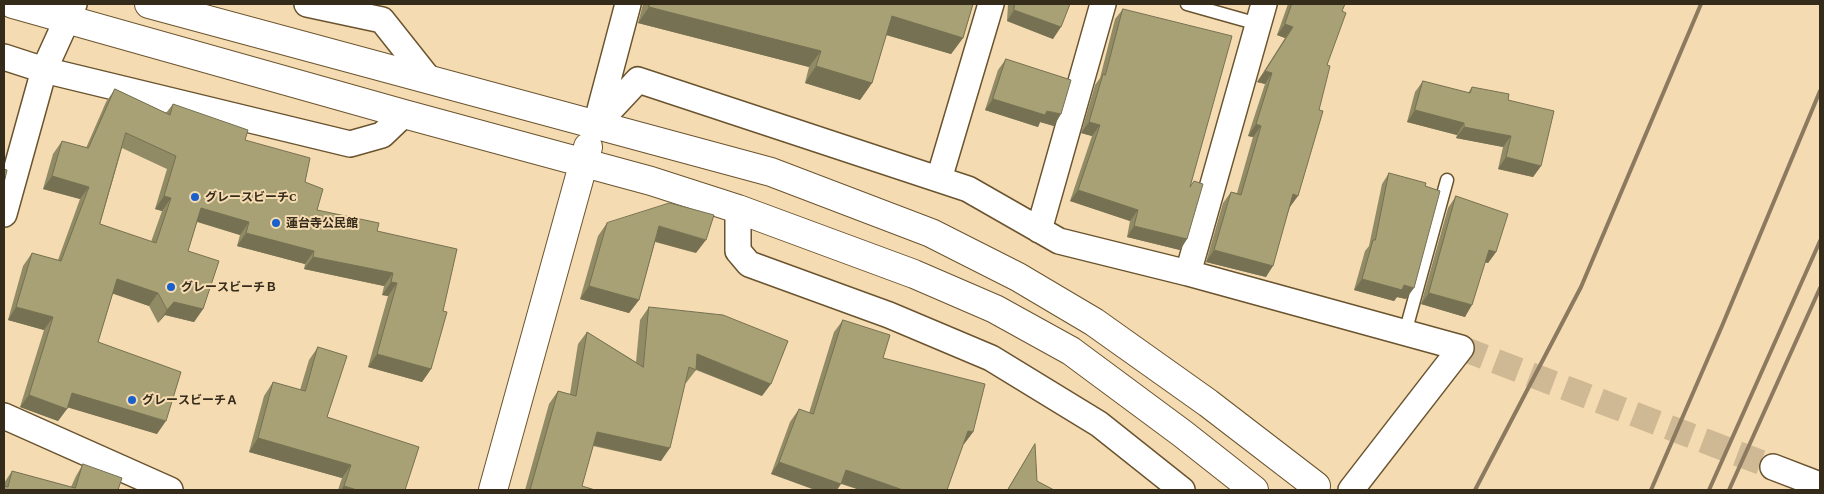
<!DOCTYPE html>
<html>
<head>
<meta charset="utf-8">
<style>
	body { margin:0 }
	#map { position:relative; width:1824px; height:494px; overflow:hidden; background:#f5dbb2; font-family:"Crimson Pro",serif }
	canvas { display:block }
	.frame { position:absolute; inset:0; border:5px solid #352b1b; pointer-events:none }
</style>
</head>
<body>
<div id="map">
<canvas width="1824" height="494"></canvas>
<div class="frame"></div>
</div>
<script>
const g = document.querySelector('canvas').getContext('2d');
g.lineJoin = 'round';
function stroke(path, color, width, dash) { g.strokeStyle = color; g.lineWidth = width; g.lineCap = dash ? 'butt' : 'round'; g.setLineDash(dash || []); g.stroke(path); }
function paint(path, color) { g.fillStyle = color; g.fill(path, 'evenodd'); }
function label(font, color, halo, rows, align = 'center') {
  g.font = font + ' "Crimson Pro","Noto Sans JP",serif'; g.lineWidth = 4; g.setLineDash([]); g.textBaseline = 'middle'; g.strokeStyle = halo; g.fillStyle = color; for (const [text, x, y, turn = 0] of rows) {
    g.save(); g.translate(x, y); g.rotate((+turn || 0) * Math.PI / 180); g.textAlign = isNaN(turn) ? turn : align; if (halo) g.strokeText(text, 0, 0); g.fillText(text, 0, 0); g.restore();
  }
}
stroke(new Path2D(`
	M1461 348 1773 467`), '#cfb894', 25, [25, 12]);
const lane = new Path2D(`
	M1187 4 1258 24
	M1405 333 1447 180`);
const street = new Path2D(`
	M307 4 382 20 428 78
	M4 57 44 70 350 144 382 135 404 114
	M597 121 628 4
	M595 126 638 80 968 189 1059 241 1188 273 1461 348 1351 490
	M939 179 991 4
	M738 209V251L749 264 889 315 991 358 1099 424 1182 490
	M4 214 44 70 74 4
	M1039 230 1103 4
	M1188 273 1264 4
	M4 416 170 490
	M1773 467 1820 485`);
const secondary = new Path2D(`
	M13 4 404 114 651 181 738 209 914 274 995 309 1071 351 1183 434 1254 490
	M149 4 771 172 931 233 1018 277 1094 322 1208 403 1316 486
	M493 490 588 147`);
stroke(lane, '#6a542f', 15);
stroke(street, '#6a542f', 28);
stroke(secondary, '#6a542f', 30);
stroke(lane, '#fff', 12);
stroke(street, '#fff', 25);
stroke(secondary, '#fff', 28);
stroke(new Path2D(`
	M1475 490 1581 287 1701 4
	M1651 490 1722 326 1820 91
	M1709 490 1820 241
	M1729 490 1820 288`), '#8b7a5f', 4);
paint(new Path2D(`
	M643 4H973L963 38 951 54 886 35 872 83 860 100 805 83 809 67 638 23Z
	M1008 4H1070L1053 39 1007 21Z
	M1288 4H1345L1342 11 1327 65 1290 207 1266 277 1206 262 1223 203 1231 192 1237 193 1253 137 1248 136 1265 84 1257 82 1285 38 1277 35Z
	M1123 9 1190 186 1187 239 1180 250 1127 237 1130 221 1070 201 1092 136 1081 133 1095 85 1100 78 1115 19Z
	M1006 59 1054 126 1040 122 1038 127 985 110 998 70Z
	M1423 81 1468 93 1472 87 1508 100 1541 166 1533 177 1498 169 1503 147 1456 138 1457 135 1407 122 1415 92Z
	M115 89 166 113 173 104 245 140 305 182 317 210 377 231 443 311 431 369 422 382 368 367 388 296 382 295 384 286 304 269 305 264 237 246 240 235 197 222 188 251 203 309 194 322 165 315 158 323 149 306 113 293 98 342 157 434 68 407 58 421 20 407 44 330 8 320 23 266 32 253 58 260 80 199 43 189 53 154 62 141 86 148 106 102ZM122 148 167 169 155 209 162 211 151 242 100 224Z
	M1389 173 1406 299 1397 297 1394 301 1354 290 1365 251 1369 246 1382 184Z
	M1456 196 1496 252 1488 263 1485 262 1465 317 1421 304 1448 208Z
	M607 223 696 253 655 242 639 300 629 313 580 299 598 236Z
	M649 307 762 396 696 370 686 383H685L661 461 593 446 582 486 595 490H525L549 404 558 391 570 394 578 344 587 332 636 362 640 320Z
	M843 320 883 358 973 432 964 444H963L947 490H860L841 484 771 474 790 422 799 409 809 413 834 332Z
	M318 347 327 417 405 490H338L342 478 249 452 264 396 273 382 300 390 309 360Z
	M1820 404V420L1819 407Z
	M1035 444 1037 481 1054 490H1007Z
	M83 464 118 490H4V483L12 471 71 487 76 476Z`), '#908a65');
paint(new Path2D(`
	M649 7 821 51 809 67 638 23Z
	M1014 10 1061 27 1053 39 1007 21Z
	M892 16 963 38 951 54 880 33Z
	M1285 24 1293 27 1285 38 1277 35Z
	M816 66 872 83 860 100 805 83Z
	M1265 71 1272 73 1265 84 1257 82Z
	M993 99 1047 111 1061 114 1054 126 1040 122 1038 127 985 110Z
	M1415 110 1464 123 1457 135 1407 122Z
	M1089 122 1100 125 1092 136 1081 133Z
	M1256 124 1261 126 1253 137 1248 136Z
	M1464 127 1511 136 1503 147 1456 138Z
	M1506 157 1541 166 1533 177 1498 169Z
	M52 176 89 187 80 199 43 189Z
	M1078 190 1138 210 1130 221 1070 201Z
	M1293 194 1298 196 1290 207 1285 206Z
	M164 196 171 198 162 211 155 209Z
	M201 208 249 222 240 235 192 220Z
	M659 226 706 240 696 253 650 240Z
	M1134 226 1187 239 1180 250 1127 237Z
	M246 233 314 251 305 264 237 246Z
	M1214 250 1273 266 1266 277 1206 262Z
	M1489 250 1496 252 1488 263 1481 261Z
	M313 257 393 273 384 286 304 269Z
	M117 279 158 293 149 306 108 292Z
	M1362 279 1404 285 1414 288 1406 299 1397 297 1394 301 1354 290Z
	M391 282 397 283 388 296 382 295Z
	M589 286 639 300 629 313 580 299Z
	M1429 293 1472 305 1465 317 1421 304Z
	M174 302 203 309 194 322 165 315 158 323 167 310Z
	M16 307 53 317 44 330 8 320Z
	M377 354 431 369 422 382 368 367Z
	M697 354 771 384 762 396 688 366Z
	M72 393 166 421 157 434 63 406Z
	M29 395 67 409 58 421 20 407Z
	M968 431 973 432 964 444 959 443Z
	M597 432 670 448 661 461 588 444Z
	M258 438 351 465 342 478 249 452Z
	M779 462 841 484 837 490H815L771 474Z
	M846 470 903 490H860L838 482Z
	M344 486 357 490H341Z`), '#767152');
const building = new Path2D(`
	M650 4H973L963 38 892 16 872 83 816 66 821 51 649 7Z
	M1015 4H1070L1061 27 1014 10Z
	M1292 4H1345L1342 11 1346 13 1327 65 1330 66 1319 110 1323 111 1298 196 1293 194 1273 266 1214 250 1231 192 1241 195 1261 126 1256 124 1272 73 1265 71 1293 27 1285 24Z
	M1123 9 1232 36 1190 187 1194 181 1203 184 1187 239 1134 226 1138 210 1078 190 1100 125 1089 122 1103 74 1105 75Z
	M1006 59 1071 80 1061 114 1047 111 1045 115 993 99Z
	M1423 81 1470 93 1472 87 1509 94 1508 100 1554 111 1541 166 1506 157 1511 136 1464 127V123L1415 110Z
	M115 89 170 115 173 104 248 130 245 140 310 158 305 182 323 189 317 210 379 223 377 231 457 249 443 311 447 312 431 369 377 354 397 283 391 282 393 273 313 257 314 251 246 233 249 222 201 208 188 251 219 261 203 309 174 302 167 310 158 293 117 279 98 342 181 372 166 421 72 393 67 409 29 395 53 317 16 307 32 253 61 261 89 187 52 176 62 141 88 148ZM126 133 176 156 164 196 171 198 156 243 100 224Z
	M4 169 7 170 4 183Z
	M1389 173 1426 183 1425 186 1440 191 1414 288 1404 285 1402 290 1362 279 1373 240H1375Z
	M1456 196 1508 214 1496 252 1489 250 1472 305 1429 293Z
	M670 203 714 215 706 240 659 226 639 300 589 286 607 223Z
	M649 307 723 315 788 341 771 384 697 354 696 370 689 367 670 448 597 432 582 486 595 490H530L558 391 576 396 587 332 643 367Z
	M843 320 890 335 883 358 985 384 973 432 968 431 947 490H903L846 470 841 484 779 462 799 409 813 414Z
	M318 347 347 356 327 417 419 447 405 490H357L344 486 351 465 258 438 273 382 305 391Z
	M1035 444 1037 481 1054 490H1008Z
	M83 464 122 478 118 490H4V486L8 487 12 471 75 488Z`);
paint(building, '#a8a175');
stroke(building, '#767152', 1);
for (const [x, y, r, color] of [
	[195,197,5,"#1a60cb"],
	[276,223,5,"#1a60cb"],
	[171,287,5,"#1a60cb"],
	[132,400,5,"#1a60cb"]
]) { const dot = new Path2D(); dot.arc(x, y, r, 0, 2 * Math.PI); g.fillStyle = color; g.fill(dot); stroke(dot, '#f5dbb2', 2); }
label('bold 12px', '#352b1b', '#f5dbb2', [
	["グレースビーチC",205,197],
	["蓮台寺公民館",286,223],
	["グレースビーチＢ",181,287],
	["グレースビーチＡ",142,400]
], 'left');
</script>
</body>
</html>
